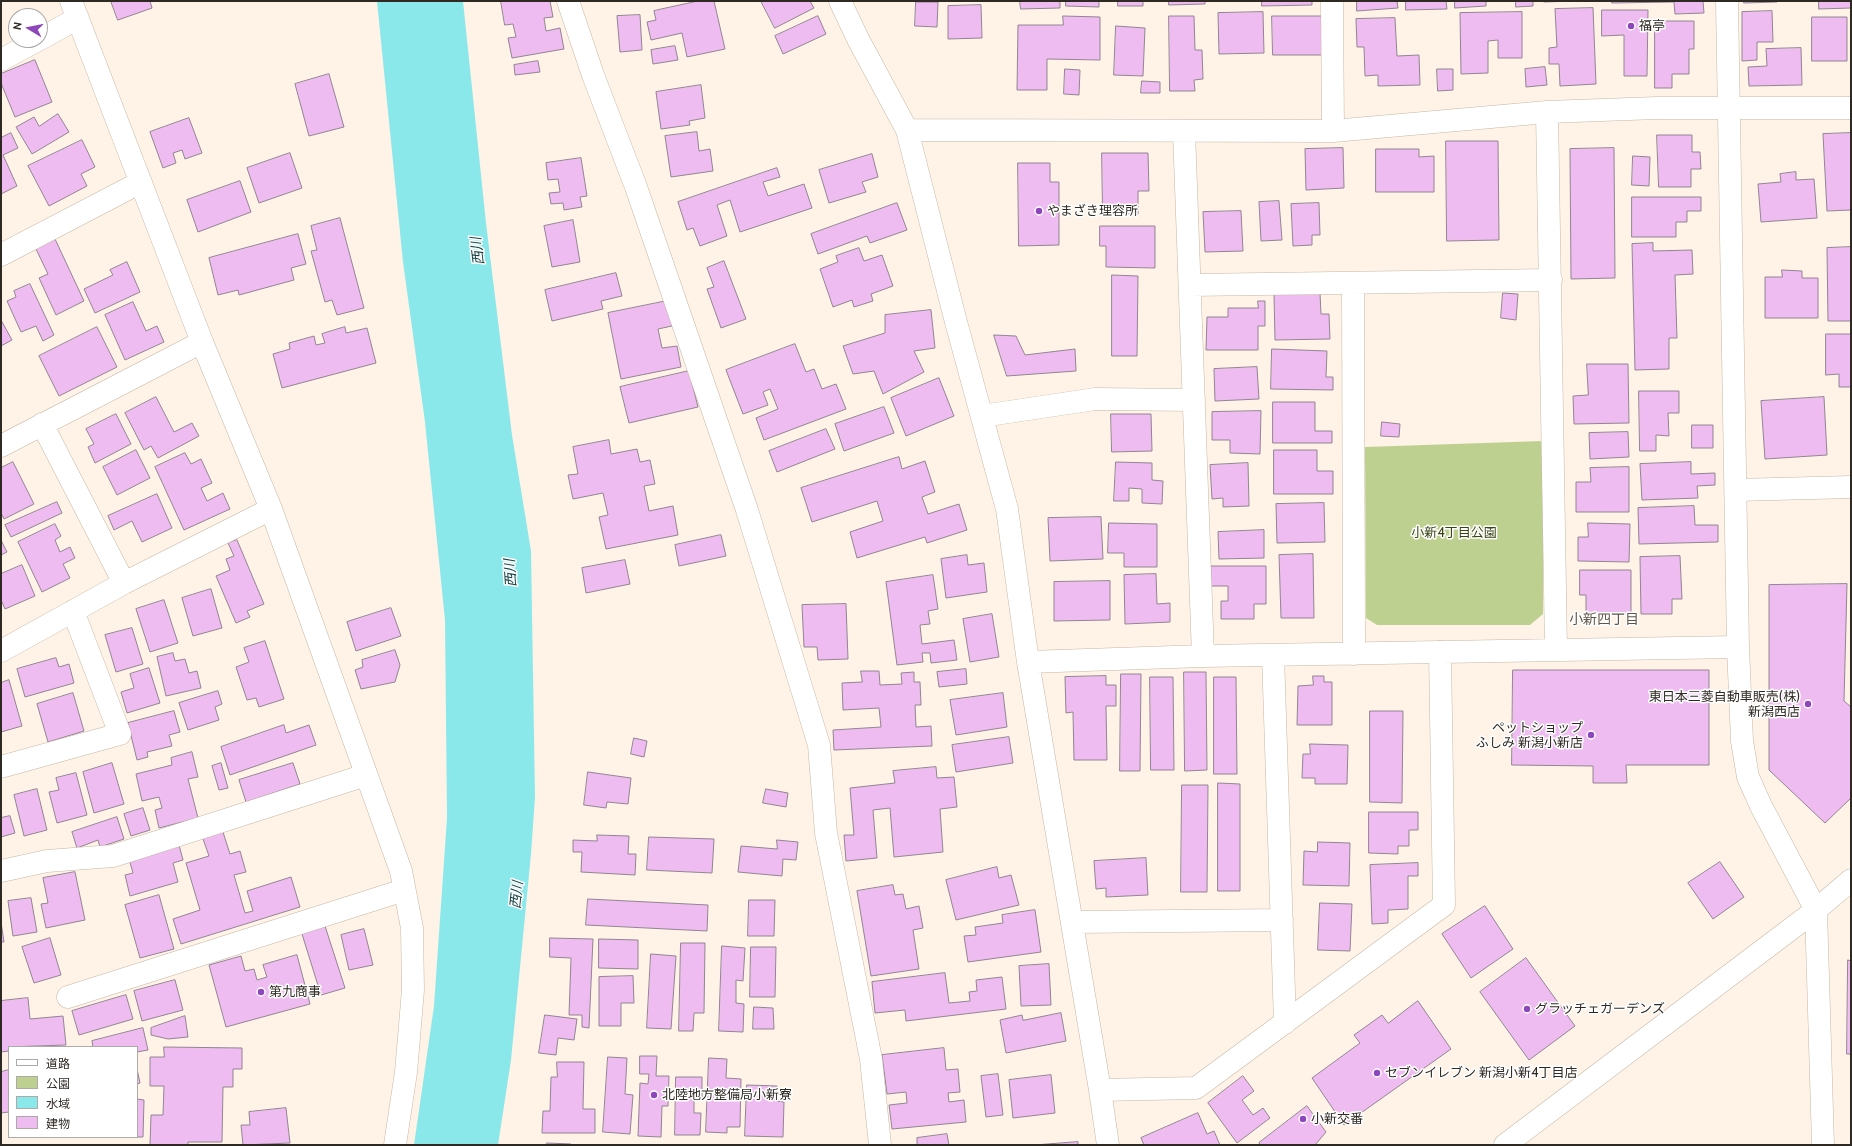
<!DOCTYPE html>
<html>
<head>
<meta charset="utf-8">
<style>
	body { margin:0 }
	#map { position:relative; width:1852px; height:1146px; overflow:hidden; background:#fef3e6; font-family:Cabin,"Noto Sans JP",sans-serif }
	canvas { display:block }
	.frame { position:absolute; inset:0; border:2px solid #2f2923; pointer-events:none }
	.legend { position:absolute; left:8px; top:1046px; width:130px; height:92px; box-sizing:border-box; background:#fff; border:1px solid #aca9a7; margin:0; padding:5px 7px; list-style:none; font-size:12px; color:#2f2923 }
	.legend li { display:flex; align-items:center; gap:8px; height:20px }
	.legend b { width:20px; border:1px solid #aca9a7 }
	.north { position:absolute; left:8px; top:8px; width:40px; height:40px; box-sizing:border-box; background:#fff; border:1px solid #aca9a7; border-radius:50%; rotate:280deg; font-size:11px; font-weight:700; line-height:16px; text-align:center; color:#2f2923 }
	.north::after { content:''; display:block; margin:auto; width:14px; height:18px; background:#8d47ba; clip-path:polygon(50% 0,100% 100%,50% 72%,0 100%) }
</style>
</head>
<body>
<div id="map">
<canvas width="1852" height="1146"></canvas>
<div class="frame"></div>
<ul class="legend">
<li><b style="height:5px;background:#fff"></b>道路</li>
<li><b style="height:11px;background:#bed090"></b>公園</li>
<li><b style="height:11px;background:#8ae8eb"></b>水域</li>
<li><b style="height:11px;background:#eebcf0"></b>建物</li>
</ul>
<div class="north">N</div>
</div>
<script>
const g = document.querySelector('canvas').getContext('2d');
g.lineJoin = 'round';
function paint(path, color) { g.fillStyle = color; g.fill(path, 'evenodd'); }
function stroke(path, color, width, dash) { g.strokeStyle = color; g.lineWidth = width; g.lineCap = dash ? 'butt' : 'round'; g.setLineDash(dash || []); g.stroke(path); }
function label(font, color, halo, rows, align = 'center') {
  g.font = font + ' Cabin,"Noto Sans JP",sans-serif'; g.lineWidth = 3; g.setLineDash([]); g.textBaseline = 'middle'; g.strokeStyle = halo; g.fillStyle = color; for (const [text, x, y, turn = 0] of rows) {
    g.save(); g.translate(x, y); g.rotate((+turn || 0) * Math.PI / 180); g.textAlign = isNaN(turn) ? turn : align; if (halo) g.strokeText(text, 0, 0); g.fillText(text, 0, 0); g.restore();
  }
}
paint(new Path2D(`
	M1543 441V614L1530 625H1377L1366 618 1365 447Z`), '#bed090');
paint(new Path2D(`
	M377 1H463L486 223 512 435 531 551 535 797 531 854 511 1060 498 1145H414L434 1006 447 818 445 620 425 422 403 262Z`), '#8ae8eb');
const building = new Path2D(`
	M111 1H150L152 8 118 20Z
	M501 1H550L553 17 544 18 546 31 560 28 564 49 512 58 508 38 516 37 513 24 505 25Z
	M698 1H714L725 49 687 57 682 33 651 40 647 22 656 20 654 11Z
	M761 1H810L814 8 775 28Z
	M1020 1H1060V8L1021 9Z
	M1066 1H1099V7L1066 6Z
	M1118 1H1143V6H1118Z
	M1169 1H1205V4L1169 5Z
	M1262 1H1312V5L1262 6Z
	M1357 1H1397L1398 8 1357 11Z
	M1406 1H1446L1447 9 1406 10Z
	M1455 1H1486V6L1455 8Z
	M1516 1H1533V6L1516 7Z
	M1544 1H1573L1544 2Z
	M1612 1H1703L1704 13 1675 14 1674 2 1612 3Z
	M1744 1H1777V2L1744 3Z
	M1819 1H1851V8L1819 9Z
	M916 2H938L937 27 915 26Z
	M981 5 982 38 948 39V6Z
	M1593 8 1596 84 1560 86 1559 64H1549V48L1557 47 1555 9Z
	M1602 10H1648L1647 76H1624V35L1602 36Z
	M1772 11 1773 42H1757V60L1742 61V12Z
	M1263 12 1264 53 1219 54 1218 13Z
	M1522 12V58H1498V40L1488 41V73L1461 74 1460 13Z
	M640 15 642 50 620 52 617 16Z
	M818 16 826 34 783 54 775 36Z
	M1063 16 1100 17V60L1047 59V90H1017L1018 25H1063Z
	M1169 16H1194L1195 50H1202L1203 79 1194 80 1195 91H1170Z
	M1272 16H1323L1322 55H1273Z
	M1812 17H1847V61H1812Z
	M1395 18 1397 56 1419 55 1420 85 1378 86V75L1365 76 1364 47H1357L1356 19Z
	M1655 21H1694V49H1689V74H1672V88H1655Z
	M1116 26 1145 28 1143 76 1114 75Z
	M675 46 678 60 653 64 651 50Z
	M1801 48 1802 85 1749 86 1748 67 1767 66 1766 49Z
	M35 60 52 102 15 117 1 83V74Z
	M538 61 540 72 515 75 514 65Z
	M1545 67 1547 85 1526 87 1525 69Z
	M1065 69 1080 70 1079 95 1064 94Z
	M1437 69H1453V90L1438 91Z
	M329 74 344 127 309 136 295 84Z
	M1142 81 1160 82V93H1141Z
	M701 85 705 118 689 121 690 125 661 129 656 92Z
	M58 114 69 132 32 154 16 127 34 117 39 126Z
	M189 118 202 153 185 159 182 150 173 153 176 163 163 168 150 132Z
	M697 132 699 151 710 149 713 171 671 177 665 136Z
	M11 133 18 148 3 155 17 186 1 194V138Z
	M1851 133V210L1827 211 1823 134Z
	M1657 135H1692V152H1700L1701 169H1691V187H1659Z
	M82 140 95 167 81 174 87 186 49 206 28 166Z
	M1446 141H1498L1499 240 1447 241Z
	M1343 148 1344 188 1306 190 1305 149Z
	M1614 148 1615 278 1571 279 1570 149Z
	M1376 149H1419V157L1434 156V192H1376Z
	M290 153 302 188 259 203 247 168Z
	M1102 153H1148L1149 191H1138V214H1103Z
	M872 154 878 177 862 182 866 192 829 203 819 170Z
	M1633 156 1650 157 1649 186 1632 185Z
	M581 158 587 196 580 197 582 207 564 210 563 203 551 204 549 193 560 192 558 179 548 180 546 163Z
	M1018 163H1050V182H1059V245L1019 246Z
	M777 168 780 177 763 182 768 196 804 184 812 208 740 232 730 200 717 205 727 236 700 246 693 228 687 230 678 202Z
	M1796 172V180L1814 179 1817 218 1761 222 1758 184 1781 182 1780 174Z
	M240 181 251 212 198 232 187 200Z
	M1632 197H1701V211H1687V222H1676V237H1632Z
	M1279 201 1282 240 1261 241 1259 202Z
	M897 203 907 230 870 243 867 236 818 254 811 234Z
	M1319 203 1320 235H1312V245L1293 246 1291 204Z
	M1241 211 1243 251 1205 252 1203 212Z
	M340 218 364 308 337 315 332 300 325 302 311 251 317 250 311 226Z
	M573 220 580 262 552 267 544 226Z
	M1100 226H1155V268L1106 267V246H1100Z
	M298 234 306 264 291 268 294 280 239 295 238 290 218 295 209 258Z
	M55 239 84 301 56 315 39 278 48 274 36 249Z
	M1653 243V251L1692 250 1693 274 1675 275 1677 338H1669V369L1635 370 1632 244Z
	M1851 247V321H1828L1827 248Z
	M859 248 864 261 882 255 893 286 871 294 873 301 854 307 852 300 833 307 820 269 838 262 836 256Z
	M724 261 746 319 721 328 707 289 714 287 707 268Z
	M127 262 140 292 95 313 84 289 113 275 110 270Z
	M1782 270 1802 271V278H1818V318H1765V277H1782Z
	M616 273 622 296 601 301 603 309 552 321 545 290Z
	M1112 275 1138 276 1137 356H1112Z
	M30 284 54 335 43 341 36 326 21 332 7 301 16 297 14 291Z
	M1320 293 1321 314H1329L1330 339 1275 340 1274 294Z
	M1503 293 1518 294 1516 320 1501 318Z
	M667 301 672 326 658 329 662 348 677 346 681 367 621 379 608 313Z
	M1258 301H1265V326H1258V350H1206L1207 317H1228V308H1258Z
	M133 302 146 331 157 326 164 342 125 360 105 315Z
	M931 310 935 348 914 351 924 372 883 394 874 371 853 374 843 346 885 333V315Z
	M1 320 12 340 1 346Z
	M97 327 117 367 59 396 39 356Z
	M345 327 346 333 367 328 376 363 282 388 273 354 290 349 289 343 314 336 316 345 325 343 322 334Z
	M1826 334H1851V387H1839V374L1826 375Z
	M994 335 1016 336 1025 355 1075 349 1076 371 1007 376Z
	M795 344 806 372 814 369 822 389 836 384 846 409 764 440 756 418 778 409 770 389 763 392 768 405 743 414 726 370Z
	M1272 349 1327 351 1326 377H1333V390L1271 389Z
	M1587 364H1628L1629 423 1574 424 1573 396 1588 395Z
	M1257 367 1259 399 1215 401 1214 369Z
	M689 371 698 407 629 423 620 387Z
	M939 378 954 416 906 436 891 398Z
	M1639 391H1679V413H1668L1669 436 1656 435V451H1640Z
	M156 397 174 432 192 423 199 436 158 458 151 446 144 450 125 413Z
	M1824 397 1827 455 1765 459 1761 401Z
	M1273 402H1315V431H1332V443H1273Z
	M884 407 894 433 844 451 835 424Z
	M1261 411 1260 454 1230 453V440H1212V412Z
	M116 414 131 444 95 463 88 447 94 444 86 429Z
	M1111 414H1151L1152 451 1112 452Z
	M1382 422 1400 424 1399 437 1381 436Z
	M1692 425H1713V448H1692Z
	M826 429 835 449 777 472 769 451Z
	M1628 432 1629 457 1590 459 1589 433Z
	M609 440 611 454 637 449 640 462 650 460 655 484 644 486 649 511 673 506 678 535 606 549 599 517 608 515 603 493 573 499 568 475 578 474 573 447Z
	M136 450 150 478 117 495 103 467Z
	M1274 450H1317V471H1333V494H1274Z
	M185 453 191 464 201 459 212 483 201 488 207 501 223 493 230 509 184 530 155 467Z
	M899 457 902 469 925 461 935 492 922 497 928 514 959 504 967 530 927 543 925 537 857 558 850 532 883 521 877 501 812 522 801 488Z
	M13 462 34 504 4 519 1 513V468Z
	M1116 462 1152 463V480L1163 481 1162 504 1142 503V489L1129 488V501H1114Z
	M1691 462V474L1715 473V485L1697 486 1698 498 1642 500 1640 464Z
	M1248 463 1249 506 1223 507V498L1212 499 1210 465Z
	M1629 467V512H1576V482H1591L1590 468Z
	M157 494 172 528 142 542 132 521 114 530 108 516Z
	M57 502 62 513 11 537 5 525Z
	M1324 503 1325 542 1277 543 1276 504Z
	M1694 506 1695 525H1718V542L1639 544 1638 508Z
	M1101 517 1103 559 1050 561 1048 518Z
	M1109 523 1157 524V567H1124V553H1108Z
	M1588 523 1630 524 1629 562 1578 561V537H1588Z
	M55 524 61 536 55 540 60 552 70 547 75 558 63 564 70 578 42 592 18 542Z
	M1264 530V558L1219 559 1218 532Z
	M721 535 726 556 679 566 675 545Z
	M1 540 7 552 1 555Z
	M237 540 264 604 247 611 250 617 236 623 216 576 230 570 226 559 234 556 228 543Z
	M1313 554 1314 618H1281L1279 555Z
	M967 555 968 565 984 563 987 592 946 598 941 559Z
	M1680 556 1682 599H1672V614H1641L1640 557Z
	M625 560 630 584 586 593 582 568Z
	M22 565 35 596 5 609 1 600V574Z
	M1211 566H1266V604H1254V619H1221V601H1228V586H1211Z
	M1580 570H1631V614L1586 613V595H1580Z
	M1156 574 1157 604 1170 603V622L1125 624 1124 575Z
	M933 575 938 609 928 611 930 624 920 625 922 644 954 640 957 660 931 663 930 653H922L923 662 897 665 886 582Z
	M1110 581V620L1054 621V582Z
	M1847 584 1844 701 1851 707V798L1825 823 1769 770V585Z
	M211 589 222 628 193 636 182 598Z
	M164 600 178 643 150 652 136 609Z
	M846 604 848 659 818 660 817 647H804L802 605Z
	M391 608 401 636 356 651 347 622Z
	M992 614 999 657 970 662 963 619Z
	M132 628 143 664 116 672 105 635Z
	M265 641 284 699 259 707 256 698 247 700 236 667 249 662 244 648Z
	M395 650 400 665 395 682 361 689 355 670 363 667 362 660Z
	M173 653 175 661 185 659 189 673 197 671 201 688 166 696 157 657Z
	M56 658 59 667 69 664 74 683 25 697 17 669Z
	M149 668 160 703 127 713 121 692 134 688 130 674Z
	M966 669 967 684 939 687 937 672Z
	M1513 670H1709V765H1626L1627 783H1593V766L1512 765Z
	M861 671H879L880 685 902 684 901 673 914 672V682H920L921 705H915L916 727 931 726 932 746 834 750 833 730 881 727 879 708 843 710 842 683 862 682Z
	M1184 672H1206L1207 770 1185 771Z
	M1121 674H1141L1140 771H1120Z
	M1106 676V685H1116V706H1106L1107 760H1074L1073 712 1066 713 1065 677Z
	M1313 676H1324V682H1332V725H1297L1298 686 1313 685Z
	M1150 677H1173L1174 770H1151Z
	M1214 677H1236L1237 774H1214Z
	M9 680 22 726 1 732V683Z
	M218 691 222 704 215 707 219 720 188 730 179 703Z
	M73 693 84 731 48 742 37 704Z
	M1003 693 1007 727 956 735 950 700Z
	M174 711 180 732 169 735 172 746 147 752 148 757 137 760 128 723Z
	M1370 711H1403L1402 803 1370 802Z
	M284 725 286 733 309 725 316 745 230 775 221 747Z
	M1009 737 1013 763 956 772 952 745Z
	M634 738 647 741 644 757 631 754Z
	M1310 744 1348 745 1347 784H1315V778H1302L1303 754H1310Z
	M192 752 198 777 188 779 198 818 159 828 155 810 162 808 159 797 142 801 136 774 172 765 171 758Z
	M112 763 124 804 94 813 83 772Z
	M221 763 228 788 219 790 212 766Z
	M293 763 300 784 246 802 239 780Z
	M936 767 937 778 954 777 957 807 940 809 943 852 894 857 890 808 873 810 877 858 846 861 844 835H854L850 788 895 783 893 771Z
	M588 772 631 778 628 804 607 802 606 808 584 805Z
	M76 773 87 815 57 823 49 792 59 790 56 778Z
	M1218 783 1240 784V891H1218Z
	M1182 785H1208L1207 892H1181Z
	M37 789 47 830 24 836 14 795Z
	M766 789 788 793 786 807 763 803Z
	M143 808 150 830 131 836 124 814Z
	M1369 812H1418V830H1409V846H1398V854L1369 853Z
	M10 816 15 833 1 837V818Z
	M117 817 124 839 100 847 98 840 77 848 72 832Z
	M222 829 230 854 240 851 246 872 234 875 245 913 253 911 247 891 291 877 300 907 181 944 173 919 200 910 186 863 209 856 202 836Z
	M597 835 629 836 628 854H636L635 875 581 872 582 852H573V840L597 841Z
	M649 837 714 839 712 873 647 870Z
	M777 840 798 842 796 860 783 859 782 876 738 872 741 846 777 849Z
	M1318 842 1350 843 1349 886 1303 885 1304 851 1317 852Z
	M179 845 183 860 173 863 178 882 130 896 125 875 133 873 129 859Z
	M1146 858 1148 895 1106 897V888L1096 889 1094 861Z
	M1720 862 1744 897 1713 919 1688 883Z
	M1418 863V876H1408V909L1388 910V923L1372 924 1370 865Z
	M997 867 999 878 1011 875 1019 905 956 920 946 880Z
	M75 872 85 920 46 928 41 904 48 903 43 878Z
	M893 885 895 895 903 894 906 909 919 906 923 928 913 930 919 969 871 976 857 891Z
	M159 895 174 949 140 958 125 905Z
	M31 898 37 932 13 936 8 901Z
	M588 899 708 905 707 931 586 925Z
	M749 900H775L774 936H748Z
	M1320 903 1352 904 1350 951 1318 950Z
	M1485 906 1513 949 1471 978 1442 934Z
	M1035 910 1041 952 968 962 964 936 976 935 975 927 1003 923 1002 915Z
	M1 922 4 942H1Z
	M325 926 345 988 321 995 302 934Z
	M364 929 373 965 349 970 341 935Z
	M50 938 61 975 34 983 22 947Z
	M550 938 593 939 589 1028 582 1027V1015H569L571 958 550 957Z
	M599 939 638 940V969L599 968Z
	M681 943H705L704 1013H694L693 1031H679Z
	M722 946 745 948 743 981 736 980V1003L744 1004 743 1032 719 1031Z
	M751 947H776L775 997H750Z
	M651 954 676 956 671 1029 647 1028Z
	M297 955 310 1004 226 1027 209 965 241 956 245 971 254 969 257 980 267 977 263 965Z
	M1526 958 1575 1026 1529 1060 1480 992Z
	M1848 960 1851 961V1054H1847Z
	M1049 964 1051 1005 1021 1006 1019 966Z
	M945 973 949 1003 970 1001 969 992 977 991 976 980 1002 977 1006 1009 906 1021 905 1010 875 1013 872 982Z
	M633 976 634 1003H621V1026H599V977Z
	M175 980 183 1010 142 1021 134 991Z
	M126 995 133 1019 79 1035 72 1011Z
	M28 998 30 1019 63 1016 66 1045 9 1047V1051L1 1052V1001Z
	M1418 1001 1451 1049 1344 1125 1312 1078 1360 1043 1354 1035 1382 1015 1388 1023Z
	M754 1007 773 1008 774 1029H753Z
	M1061 1013 1066 1041 1006 1053 1000 1020 1022 1015 1023 1020Z
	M545 1015 577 1019 574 1040 558 1038 556 1055 539 1053Z
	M185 1016 188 1037 168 1039 151 1035V1028Z
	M143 1028 148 1050 137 1052V1047H93L92 1041Z
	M164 1047 242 1048V1069H233V1087H223L222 1142H188V1145H150L151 1115H163L164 1086H150V1057H164Z
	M944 1048 946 1070 958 1069 960 1092 948 1093 949 1102 964 1100 966 1122 892 1129 889 1105 907 1103 906 1092 887 1094 882 1055Z
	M640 1056H657L656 1076H669L668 1106H662L661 1137 638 1136 640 1083 648 1084 649 1074H640Z
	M608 1057 627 1058 625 1094 633 1095 630 1134 603 1132Z
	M709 1058 727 1059 726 1078 741 1079 740 1127H727V1133L706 1132Z
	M557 1062H584L583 1109H595V1133H542L543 1111H550L551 1077H557Z
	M137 1069 140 1083 137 1084Z
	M9 1070V1112L1 1113V1072Z
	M998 1074 1003 1115 986 1117 981 1076Z
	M1051 1075 1055 1113 1013 1118 1009 1080Z
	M1243 1076 1254 1091 1242 1100 1253 1115 1263 1108 1270 1118 1237 1143 1208 1103Z
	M676 1077H702V1098L694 1097V1113H701L700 1135H675Z
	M747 1085 777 1086 776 1101 784 1102 783 1137 745 1136Z
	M137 1099 144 1100 143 1137H137Z
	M1307 1106 1326 1132 1315 1145H1261L1259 1143Z
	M286 1108 290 1143 243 1145 241 1125H250L249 1112Z
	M1198 1113 1207 1134 1214 1131 1220 1145H1144L1141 1138Z
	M947 1134 949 1145H917V1138Z
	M1078 1142V1145H1035Z
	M547 1143 571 1144V1145H546Z`);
paint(building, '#eebcf0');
stroke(building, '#928493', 1);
const minor = new Path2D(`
	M71 1 202 342 271 509 401 871 412 928 413 990 406 1072 395 1145
	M568 1 593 75 636 187 747 510 819 745 826 833 871 1059 880 1145
	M840 1 858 39 907 130 956 322 1007 509 1028 662 1100 1090 1108 1145
	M1332 1 1333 131
	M1727 1 1738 647 1742 741 1748 777 1761 806 1816 910 1823 1145
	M40 39 78 18
	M1 60 38 40
	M1547 112 1556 650
	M907 130 1333 131 1547 112 1657 108H1851
	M1184 131 1203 656
	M1 255 141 182
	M1353 283 1354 654
	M1190 285 1551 280
	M982 416 1095 399 1194 400
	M42 424 124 583
	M1 446 202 342
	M1736 490 1851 487
	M1 651 124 583 271 509
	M1273 655 1285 1023
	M1028 662 1203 656 1738 647
	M1 767 120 734 73 611
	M1 871 47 861 113 856 366 775
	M1072 922 1282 920
	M68 997 404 890
	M1100 1090 1196 1088 1444 905 1440 652
	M1505 1145 1816 910 1851 880`);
stroke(minor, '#c5b7a7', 23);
stroke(minor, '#fff', 22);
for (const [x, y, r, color] of [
	[1631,26,4,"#8d47ba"],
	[1039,211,4,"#8d47ba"],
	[1808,704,4,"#8d47ba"],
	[1591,735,4,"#8d47ba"],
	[261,992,4,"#8d47ba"],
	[1527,1009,4,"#8d47ba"],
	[1377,1073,4,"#8d47ba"],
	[654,1095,4,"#8d47ba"],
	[1303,1119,4,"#8d47ba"]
]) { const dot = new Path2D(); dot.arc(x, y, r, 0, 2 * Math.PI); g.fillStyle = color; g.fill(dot); stroke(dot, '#fff', 1.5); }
label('13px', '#2f2923', '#fff', [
	["福亭",1639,26],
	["やまざき理容所",1047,211],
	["東日本三菱自動車販売(株)",1800,697,"right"],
	["新潟西店",1800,712,"right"],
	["ペットショップ",1583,728,"right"],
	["ふしみ 新潟小新店",1583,743,"right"],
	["第九商事",269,992],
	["グラッチェガーデンズ",1535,1009],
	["セブンイレブン 新潟小新4丁目店",1385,1073],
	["北陸地方整備局小新寮",662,1095],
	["小新交番",1311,1119]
], 'left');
label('13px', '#384312', '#fff', [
	["小新4丁目公園",1454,533]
]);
label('italic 14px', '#174344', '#fff', [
	["西川",478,251,-97],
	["西川",511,573,-94],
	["西川",517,895,-84]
]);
label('14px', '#615547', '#fff', [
	["小新四丁目",1604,620]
]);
</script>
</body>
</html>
